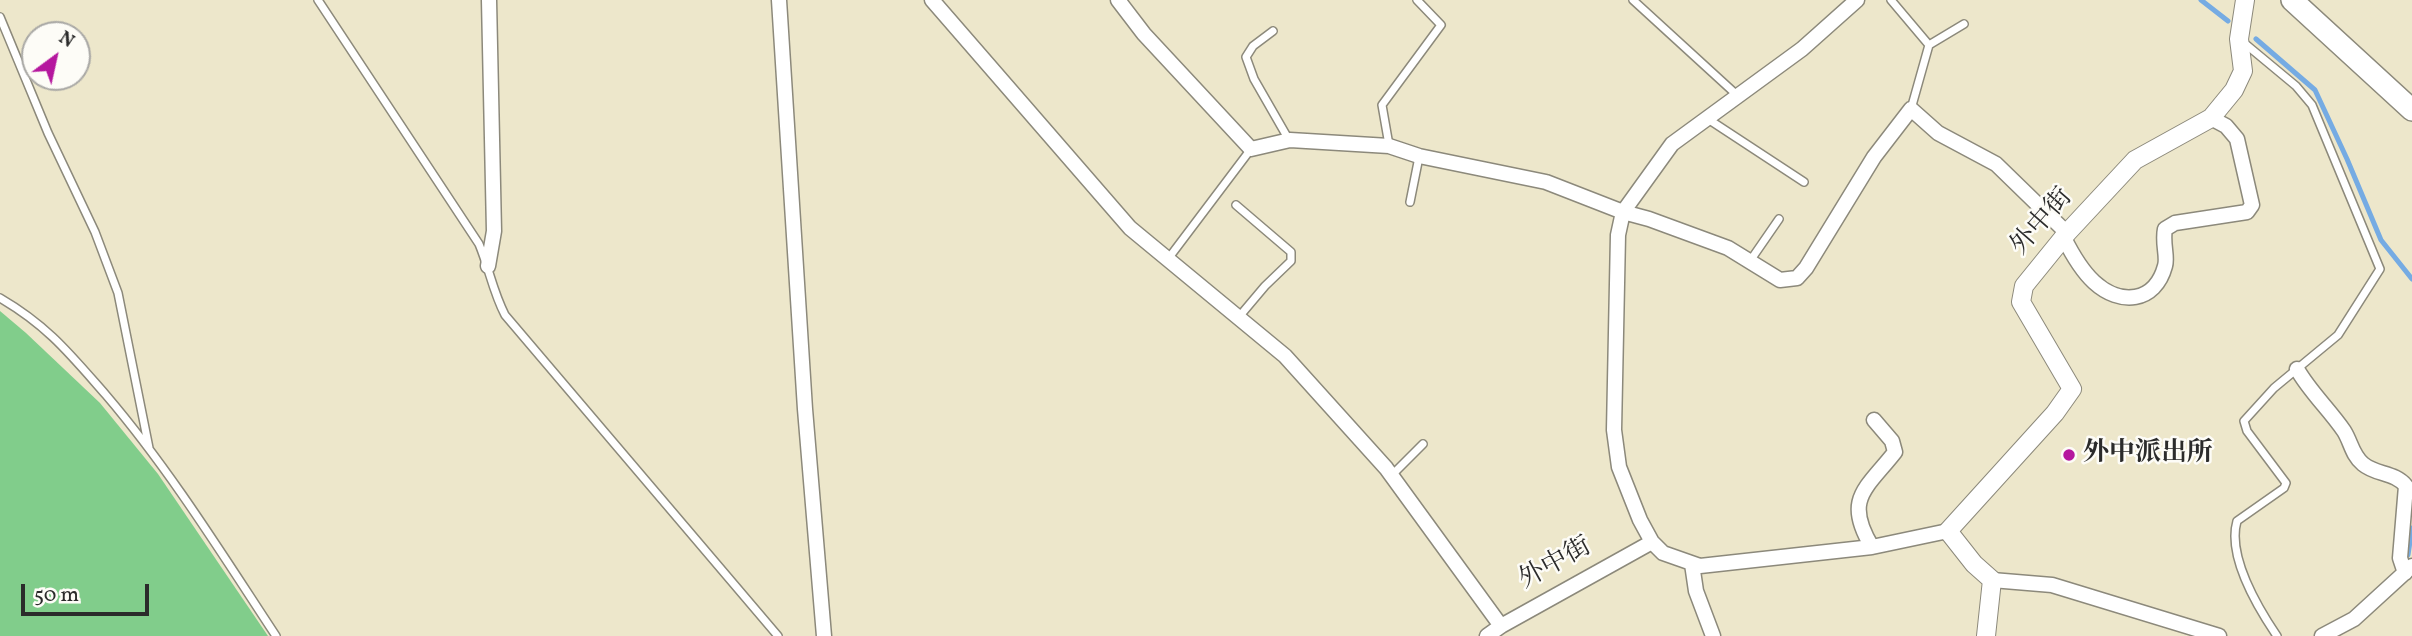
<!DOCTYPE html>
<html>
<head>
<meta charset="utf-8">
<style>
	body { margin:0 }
	#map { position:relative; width:2412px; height:636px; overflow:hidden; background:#ede7cb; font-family:Vollkorn,serif }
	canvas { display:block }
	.north { position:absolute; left:21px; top:21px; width:70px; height:70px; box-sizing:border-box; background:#fdfcf7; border:2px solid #a9a8a5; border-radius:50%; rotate:33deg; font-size:19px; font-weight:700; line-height:28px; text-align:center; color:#2b2b2b }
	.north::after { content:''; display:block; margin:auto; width:24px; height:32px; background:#b5179e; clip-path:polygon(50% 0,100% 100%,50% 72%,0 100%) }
	.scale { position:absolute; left:21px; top:584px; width:128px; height:32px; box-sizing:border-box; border:4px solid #2b2b2b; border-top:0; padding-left:9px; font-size:21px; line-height:24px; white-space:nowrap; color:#2b2b2b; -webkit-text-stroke:5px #fdfcf7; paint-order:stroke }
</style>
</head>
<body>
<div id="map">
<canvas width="2412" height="636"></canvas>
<div class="north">N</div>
<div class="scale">50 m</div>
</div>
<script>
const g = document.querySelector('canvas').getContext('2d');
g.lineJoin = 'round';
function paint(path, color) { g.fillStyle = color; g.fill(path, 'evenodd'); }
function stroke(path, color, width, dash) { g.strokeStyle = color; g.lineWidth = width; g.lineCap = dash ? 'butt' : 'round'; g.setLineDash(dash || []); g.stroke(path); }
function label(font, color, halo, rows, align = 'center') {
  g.font = font + ' Vollkorn,"Noto Serif TC",serif'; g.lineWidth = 5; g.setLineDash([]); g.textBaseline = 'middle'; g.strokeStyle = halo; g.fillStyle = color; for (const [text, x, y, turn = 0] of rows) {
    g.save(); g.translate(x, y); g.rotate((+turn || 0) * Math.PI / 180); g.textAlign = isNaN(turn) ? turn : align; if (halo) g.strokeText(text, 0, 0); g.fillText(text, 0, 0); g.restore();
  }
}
paint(new Path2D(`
	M0 311 26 333 100 403 158 474 268 636H0Z`), '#81cd8b');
stroke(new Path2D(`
	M2201 0 2228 21
	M2256 39 2315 90 2347 159 2381 240 2412 279
	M2408 555 2412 528`), '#75abe3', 5);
const service = new Path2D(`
	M318 0 479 244C489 268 493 292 505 315L778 636
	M1633 0 1738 96
	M1891 0 1929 45 1911 109
	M0 17 48 133 95 232 118 293 149 448
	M1273 31 1253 46 1246 57 1254 79 1289 140
	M2243 42 2296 86 2312 105 2380 269 2338 335 2274 388 2244 421 2247 431 2286 483 2284 488 2237 521C2227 556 2258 608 2277 636
	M1929 45 1964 24
	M1708 119 1804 182
	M1389 145 1382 105 1441 25 1417 0
	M1410 202 1419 157
	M1236 205 1291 252V261L1265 286 1238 318
	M1168 259 1251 149
	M1750 261 1779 219
	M0 298C48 326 70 354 106 395 170 470 222 554 276 636
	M1392 475 1423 444`);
const minor = new Path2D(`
	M779 0 805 409 824 636
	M932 0 1130 228 1285 356 1386 468 1501 626
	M1118 0 1144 34 1251 149 1290 140 1389 146 1419 156 1546 182 1623 212 1649 219 1728 248 1780 280 1797 278 1806 268 1874 157 1911 109 1938 133 1996 164 2067 233
	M1857 0 1802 49 1672 144 1623 212 1618 235 1614 430 1619 467 1640 520 1652 542 1663 553 1700 566 1872 547 1948 531
	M2064 238C2072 254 2081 270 2094 282 2120 306 2155 303 2165 266 2168 257 2162 243 2165 229L2175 223 2247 212 2252 205 2237 139 2226 126 2211 118
	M488 266 494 231 489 0
	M2297 369C2310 392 2329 409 2344 431 2351 442 2352 455 2363 464 2376 475 2395 472 2406 486L2400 558 2405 573
	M1872 547C1843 499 1866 489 1895 452L1892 441 1874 420
	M1692 564 1696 591 1713 636
	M1992 580 2052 585 2219 636
	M1487 636 1501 626 1652 542
	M2322 636 2354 619 2412 566`);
const tertiary = new Path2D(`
	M1986 636 1992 580 1974 564 1948 531 2055 413 2072 389 2021 302 2024 286 2067 233 2135 160 2211 118 2234 90 2243 71 2239 39 2245 0`);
const secondary = new Path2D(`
	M2292 0 2412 110`);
stroke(service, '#8c897b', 10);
stroke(minor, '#8c897b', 17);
stroke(tertiary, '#8c897b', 20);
stroke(secondary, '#8c897b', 24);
stroke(service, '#fff', 7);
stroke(minor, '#fff', 14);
stroke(tertiary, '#fff', 18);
stroke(secondary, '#fff', 21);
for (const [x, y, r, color] of [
	[2069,455,7,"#b5179e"]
]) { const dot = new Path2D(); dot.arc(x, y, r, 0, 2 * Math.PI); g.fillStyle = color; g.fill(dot); stroke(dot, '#fdfcf7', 2.5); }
label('26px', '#2b2b2b', '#fdfcf7', [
	["外中街",2043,223,-49],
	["外中街",1556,565,-29]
]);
label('bold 26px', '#2b2b2b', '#fdfcf7', [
	["外中派出所",2083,455]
], 'left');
</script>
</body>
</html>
